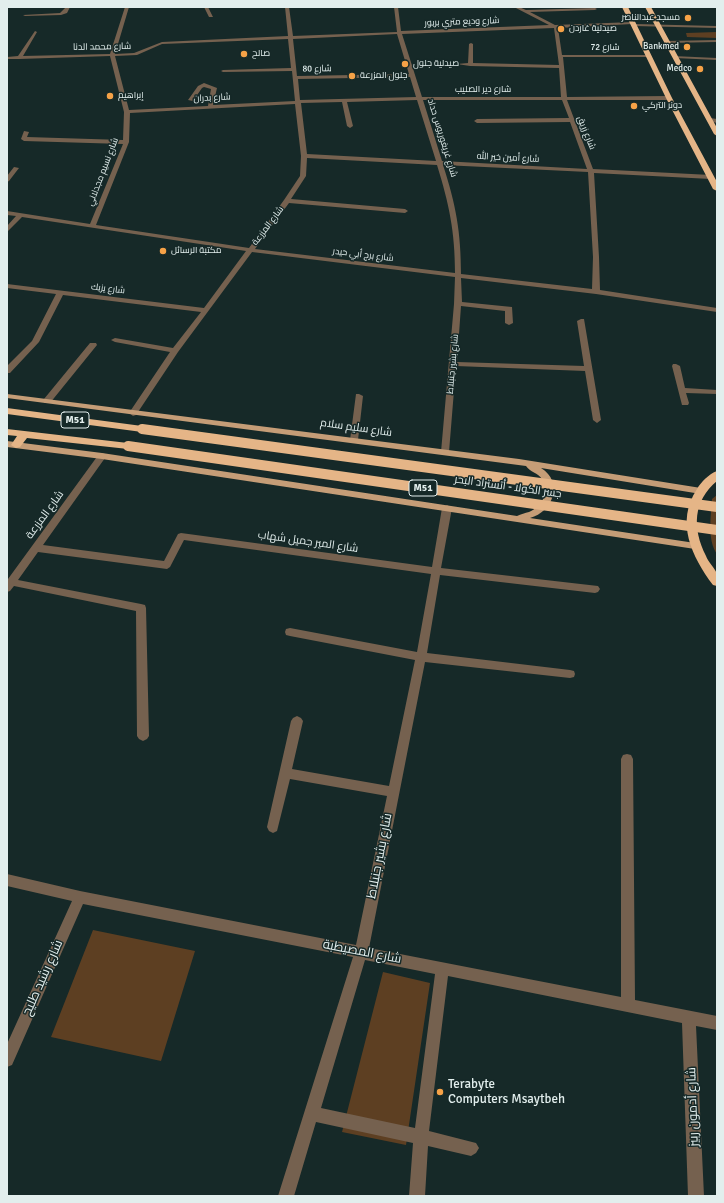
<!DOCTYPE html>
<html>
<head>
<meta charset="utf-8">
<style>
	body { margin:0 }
	#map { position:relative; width:724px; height:1203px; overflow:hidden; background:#162928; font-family:Signika,sans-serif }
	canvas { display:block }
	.frame { position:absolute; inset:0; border:8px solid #e2eeed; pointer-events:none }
</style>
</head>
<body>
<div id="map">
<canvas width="724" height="1203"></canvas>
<div class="frame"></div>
</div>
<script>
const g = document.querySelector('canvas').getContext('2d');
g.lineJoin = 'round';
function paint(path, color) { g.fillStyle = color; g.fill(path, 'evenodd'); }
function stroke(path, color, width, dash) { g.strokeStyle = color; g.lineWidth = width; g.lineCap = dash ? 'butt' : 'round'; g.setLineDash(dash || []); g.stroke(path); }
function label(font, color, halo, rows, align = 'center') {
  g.font = font + ' Signika,Cairo,sans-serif'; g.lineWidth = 3; g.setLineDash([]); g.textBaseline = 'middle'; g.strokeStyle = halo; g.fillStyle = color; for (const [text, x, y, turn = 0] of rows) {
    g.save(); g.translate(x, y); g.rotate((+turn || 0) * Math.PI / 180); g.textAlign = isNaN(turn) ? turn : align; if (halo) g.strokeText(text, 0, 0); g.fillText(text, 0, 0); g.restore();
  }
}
paint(new Path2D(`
	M717 32V38L687 37 686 33Z
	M717 495V554C707 540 711 516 712 499Z
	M93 930 195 951 161 1061 51 1037Z
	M383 972 430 983 406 1145 342 1132Z`), '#5d3f22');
paint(new Path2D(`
	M66 7H70L67 13 61 15 25 16 23 15 60 13Z
	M125 7H129L115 54 134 53 162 42 288 36 285 7H289L293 36 397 32 394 7H398L401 31 549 25 514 7H519L526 10 595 8 597 9 595 10 530 12 555 25 633 22 635 24 717 26V28L634 26 632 24 558 28 562 55H649L651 56 649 57H563L567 97 669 96 672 98 669 100H567L593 169 711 175 714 177 711 179 594 173 599 257 600 290 717 308V312L596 294 461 278 462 302 512 307 513 323 509 325 505 323V311L461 306 457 362 584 366 577 321 581 319H584L601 420 597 423 593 420 585 371 456 366 449 452 445 455 441 452 454 304 455 277 252 252 178 352 136 415 133 416 129 413 170 352 115 342 111 340 115 338 173 348 201 312 63 295 39 342 10 373H7V366L32 341 56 294 7 288V284L204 308 246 251 22 217 7 232V226L16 216 7 215V211L90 224 123 144 24 141 21 139 24 131 29 132 27 137 123 140 124 112 110 56 19 59H7V57L18 56 35 31 37 32 23 56 110 54ZM554 28 559 65 473 63V44L471 43 469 44 468 63 457 64 470 66 559 68 561 97H422L402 34ZM397 34 409 74 297 76 293 39ZM288 39 291 68 223 70 221 71 223 72 292 71 295 101 213 105 217 88 204 83 198 86 188 100 193 101 202 88 204 87 211 89 208 106 129 110 115 56 137 55 162 44ZM410 77 416 97 300 100 298 79ZM417 100 436 161 307 154 301 103 342 102 347 126 350 128 353 126 347 102ZM423 100H562L569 118 477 119 474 121 477 123 570 122 587 169 442 161ZM295 104 301 156 300 176 284 200 249 248 96 225 129 142 130 113ZM307 158 437 165C449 204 455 231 455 273L255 249 289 203 405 213 408 211 405 209 291 199 306 176ZM443 165 588 172 593 257 592 289 461 274C461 232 456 205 443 165Z
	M204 7H208L213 17H209Z
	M717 40V42L666 43 664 42 666 41Z
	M673 56 717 58V60L675 58Z
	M710 118 717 119V123L708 121 707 120Z
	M14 167 19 168 9 181 7 182V176Z
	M90 343H96L97 345 50 403H44V399Z
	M673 364H676L680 366 685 388 717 390V394L686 393 689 403 688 405H682L672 366Z
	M356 394H359L363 396 358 440 354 443 350 440Z
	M102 453 105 454 106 456 105 458 43 545 164 561 178 534 181 533 432 567 442 508 447 505 452 508 441 568 598 586 600 589 598 592 595 593 440 575 427 653 570 670 574 671 575 674 574 677 570 678 425 662 369 948 621 997V759L623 755 627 754 631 755 633 759 635 1000 717 1016V1030L696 1026 704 1196H688L682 1023 448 976 429 1131 476 1143 479 1148 476 1153 471 1156 428 1146 425 1196H409L413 1143 316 1122 294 1196H278L353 957 83 904 12 1065 7 1067V1044L72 901 7 886V874L80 891 356 945 387 796 290 779 277 831 273 833 269 831 267 827 291 721 293 718 297 716 301 718 303 721 292 769 389 786 415 660 290 636 286 635 285 632 286 629 290 628 417 652 431 574 184 540 170 567 167 569 38 552 18 580 141 604 145 605 146 608 149 736 147 739 143 741 139 739 137 736 136 611 14 586 10 591 7 592 8 579 99 454ZM365 960 435 974 415 1128 321 1108Z`), '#75614f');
paint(new Path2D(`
	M7 394 519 459 701 488 704 489 705 491 704 493 701 494 541 468C564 482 553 512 530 518L695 543 700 546 695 549 102 459 7 447V441L102 453 517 516C521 514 525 513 529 512 541 507 551 492 542 479 538 473 530 472 526 466L7 398Z`), '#c59d77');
paint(new Path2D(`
	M622 7H628L672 98 717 182V191L713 189 666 98Z
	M645 7H651L717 128V136L714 134Z
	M7 408 142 426 147 429 142 432 7 414Z
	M7 429 128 443 133 446 128 449 27 438 20 447 16 448 11 445 17 436 7 435Z
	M717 471V481C693 501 692 528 706 556 708 562 715 568 717 574 718 578 717 583 717 586L713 585C692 557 675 522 697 489 701 482 709 474 717 471Z`), '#e5b587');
stroke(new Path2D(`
	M142 429 717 507
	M128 446 717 530`), '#e5b587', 10);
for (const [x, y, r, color] of [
	[688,18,4,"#f6a247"],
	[561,29,4,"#f6a247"],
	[687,47,4,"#f6a247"],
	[244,54,4,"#f6a247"],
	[405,64,4,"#f6a247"],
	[700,69,4,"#f6a247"],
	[352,76,4,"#f6a247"],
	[110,96,4,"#f6a247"],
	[634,106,4,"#f6a247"],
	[163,251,4,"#f6a247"],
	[440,1092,4,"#f6a247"]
]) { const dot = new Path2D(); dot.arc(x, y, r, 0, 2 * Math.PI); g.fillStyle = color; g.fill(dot); stroke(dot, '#162928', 1.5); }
label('9px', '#e2eeed', '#162928', [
	["مسجد عبدالناصر",680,18,"right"],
	["صيدلية غاردن",569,29],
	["Bankmed",679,47,"right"],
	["صالح",252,54],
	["صيدلية جلول",413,64],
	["Medco",692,69,"right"],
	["جلول المزرعة",360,76],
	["إبراهيم",118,96],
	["دونر التركي",642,106],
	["مكتبة الرسائل",171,251]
], 'left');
label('9px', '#e2eeed', '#162928', [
	["شارع وديع متري بربور",462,22,-2],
	["شارع محمد الدنا",102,47,-1],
	["شارع 72",605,48],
	["شارع 80",317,69,-1],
	["شارع دير الصليب",483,90],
	["شارع بدران",212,98,-3],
	["شارع زريق",586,133,68],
	["شارع غريغوريوس حداد",442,138,73],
	["شارع أمين خير الله",508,158,3],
	["شارع نسيم مجدلاني",103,172,-69],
	["شارع المزرعة",268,226,-53],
	["شارع برج أبي حيدر",363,255,7],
	["شارع يزبك",108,289,7],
	["شارع بشير جنبلاط",453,364,-85]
]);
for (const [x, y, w] of [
	[75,420,28],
	[423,488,28]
]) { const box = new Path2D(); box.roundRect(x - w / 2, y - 8, w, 16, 3); g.fillStyle = '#162928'; g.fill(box); stroke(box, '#e2eeed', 1); }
label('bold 10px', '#e2eeed', null, [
	["M51",75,420],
	["M51",423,488]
]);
label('11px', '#e2eeed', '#162928', [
	["شارع سليم سلام",356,428,8],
	["جسر الكولا - أتستراد البحر",508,487,8],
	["شارع المزرعة",45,515,-54],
	["شارع المير جميل شهاب",308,542,8]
]);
label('13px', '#e2eeed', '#162928', [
	["شارع بشير جنبلاط",380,856,-79],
	["شارع المصيطبة",362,952,11],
	["شارع رشيد طليح",43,978,-66],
	["شارع أدمون ربيز",693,1107,-92]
]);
label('13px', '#e2eeed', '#162928', [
	["Terabyte",448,1085],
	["Computers Msaytbeh",448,1100]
], 'left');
</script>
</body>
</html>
